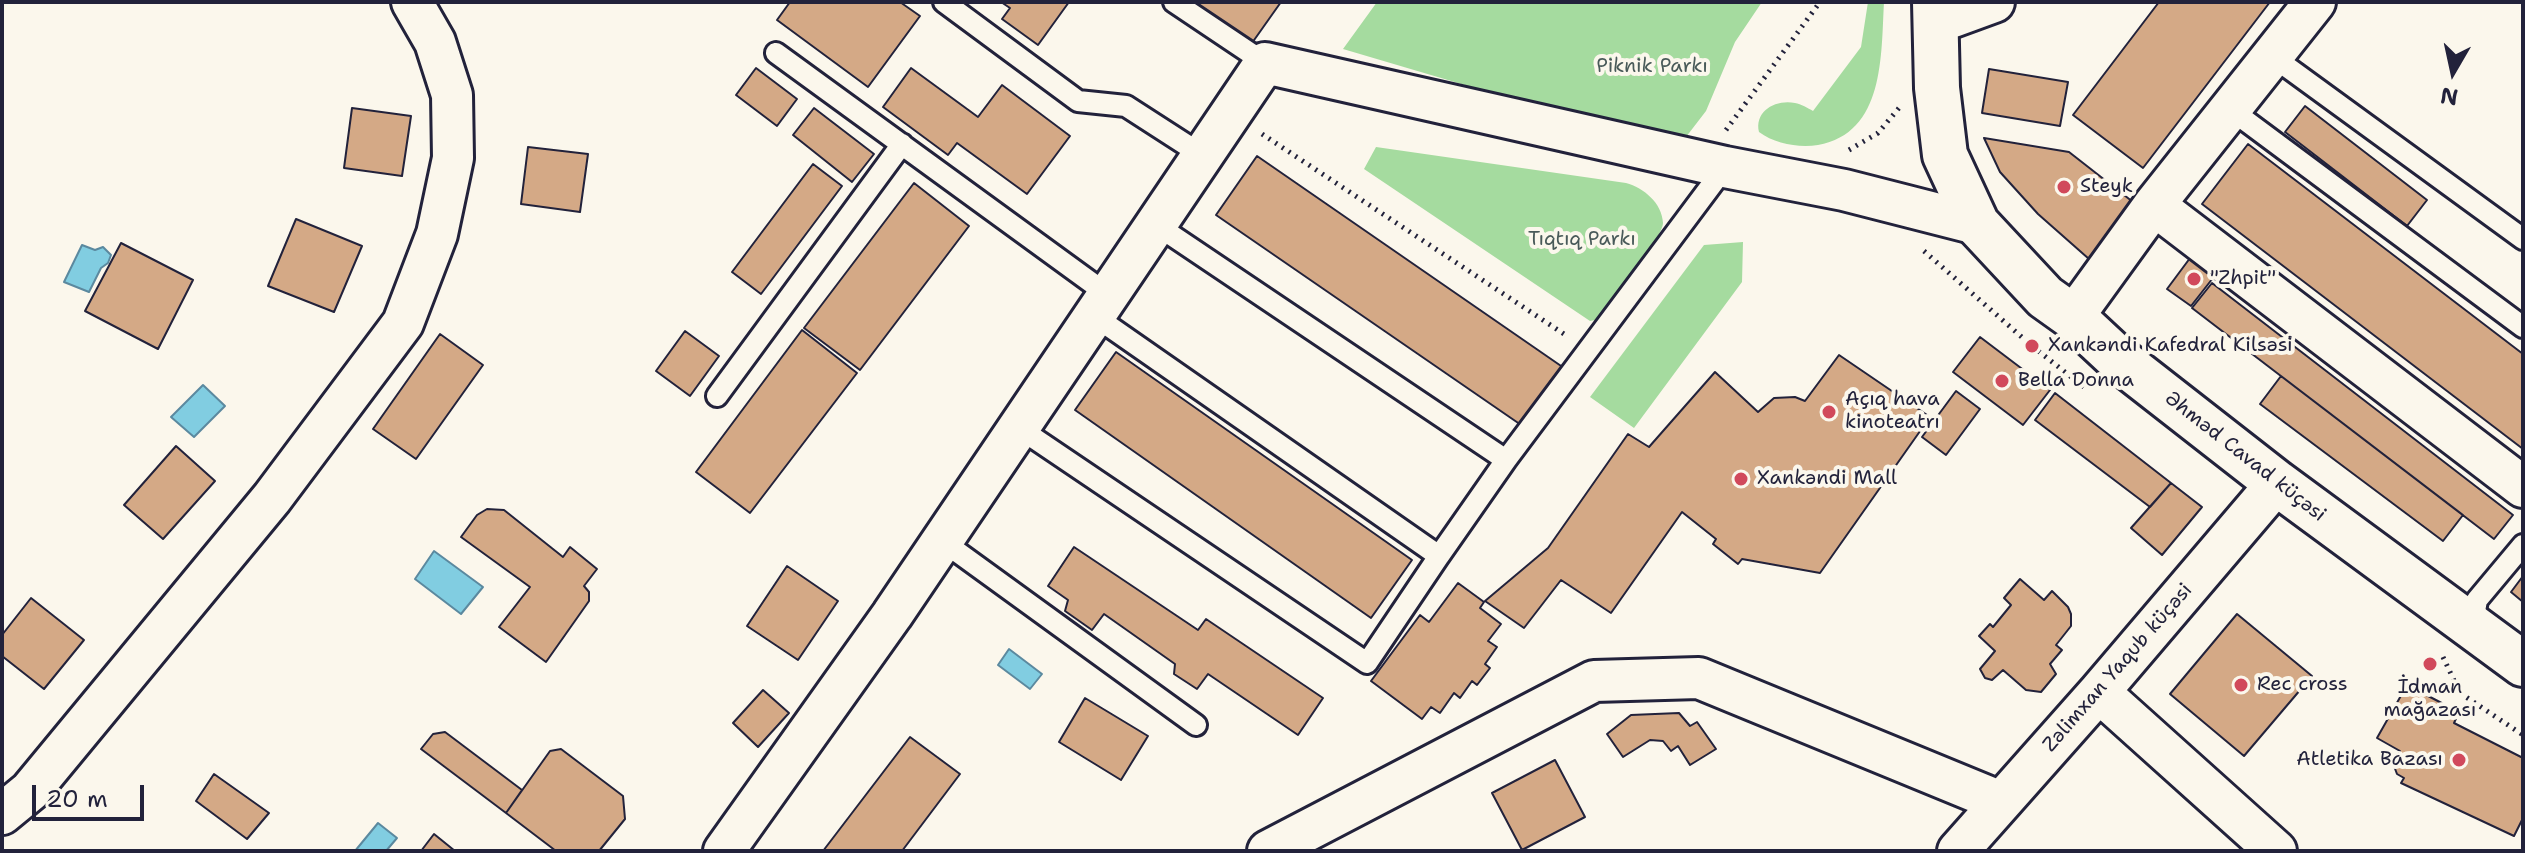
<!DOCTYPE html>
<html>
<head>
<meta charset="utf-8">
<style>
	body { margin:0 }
	#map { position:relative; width:2525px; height:853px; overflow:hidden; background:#fbf7ec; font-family:"Shantell Sans",sans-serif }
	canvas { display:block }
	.frame { position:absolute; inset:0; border:4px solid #22223b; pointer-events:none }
	.north { position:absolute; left:2413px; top:32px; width:80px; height:80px; -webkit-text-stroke:6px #fbf7ec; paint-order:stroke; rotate:189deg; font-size:22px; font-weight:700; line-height:32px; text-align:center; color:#22223b }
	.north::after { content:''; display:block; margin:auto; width:28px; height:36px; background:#22223b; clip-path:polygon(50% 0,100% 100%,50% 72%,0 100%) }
	.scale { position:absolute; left:32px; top:785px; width:112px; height:36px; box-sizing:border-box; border:4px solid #22223b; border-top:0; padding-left:10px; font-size:24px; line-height:28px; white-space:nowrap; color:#22223b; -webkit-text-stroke:6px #fbf7ec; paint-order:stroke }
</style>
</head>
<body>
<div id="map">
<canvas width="2525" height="853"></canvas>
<div class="frame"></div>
<div class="north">N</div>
<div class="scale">20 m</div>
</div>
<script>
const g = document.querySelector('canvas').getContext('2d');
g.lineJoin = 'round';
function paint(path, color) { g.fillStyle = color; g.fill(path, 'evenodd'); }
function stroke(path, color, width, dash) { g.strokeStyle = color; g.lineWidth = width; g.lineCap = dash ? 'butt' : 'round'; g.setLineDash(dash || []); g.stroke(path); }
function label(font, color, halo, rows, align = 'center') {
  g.font = font + ' "Shantell Sans",sans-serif'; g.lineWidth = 8; g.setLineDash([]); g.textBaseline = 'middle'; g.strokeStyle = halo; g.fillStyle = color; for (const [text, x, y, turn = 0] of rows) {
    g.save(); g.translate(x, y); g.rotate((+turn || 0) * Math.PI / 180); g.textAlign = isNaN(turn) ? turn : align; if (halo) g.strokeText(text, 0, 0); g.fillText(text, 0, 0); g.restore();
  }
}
paint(new Path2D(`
	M1377 2H1762L1735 42 1706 111 1686 137 1648 134 1502 96 1343 49Z
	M1868 2H1884C1881 55 1885 133 1818 145 1799 148 1775 144 1759 132 1754 111 1776 99 1795 103 1801 104 1808 108 1813 111L1861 47Z
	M1376 147 1626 183C1644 188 1662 203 1663 223 1663 235 1617 304 1607 314 1601 319 1597 320 1590 321L1364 169Z
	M1743 242 1742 282 1634 428 1590 397 1704 245Z`), '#a5db9f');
const water = new Path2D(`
	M82 245 95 250 103 247 111 255 108 263 101 268 89 292 64 282Z
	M203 385 225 406 194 437 171 417Z
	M434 551 483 587 461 614 415 579Z
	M1009 649 1042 674 1030 689 998 665Z
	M378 823 397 838 386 851H355Z`);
paint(water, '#81cde1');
stroke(water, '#5b899f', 2);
const building = new Path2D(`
	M790 2H900L920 16 868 87 777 20Z
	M1001 2H1069L1038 45 1002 19 1010 8Z
	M1193 2H1281L1252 43Z
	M2159 2H2270L2143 168 2073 115Z
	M756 68 797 99 777 126 736 95Z
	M911 68 978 117 1002 85 1070 136 1027 194 957 143 948 155 883 107Z
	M1989 69 2068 82 2060 126 1982 113Z
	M2305 106 2427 200 2407 226 2285 132Z
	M352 108 411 116 402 176 344 168Z
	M814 108 874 154 852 182 793 135Z
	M1984 138 2069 152 2133 202 2089 259 2038 214 2000 172Z
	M2248 144 2523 354V449L2202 204Z
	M528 147 588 154 580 212 521 204Z
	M1257 156 1564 368 1524 427 1216 215Z
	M813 164 842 186 761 294 732 272Z
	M914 183 969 226 860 370 804 328Z
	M296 219 362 246 334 312 268 286Z
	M121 243 193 280 158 349 85 311Z
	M2196 250 2220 269 2191 306 2167 289Z
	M2212 283 2513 515 2494 539 2192 308Z
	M802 330 857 373 750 513 696 472Z
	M685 331 719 356 690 396 656 371Z
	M440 334 483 365 416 459 373 429Z
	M1980 337 2050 390 2023 425 1953 372Z
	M1116 352 1412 560 1371 618 1075 410Z
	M1839 355 1930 417 1820 573 1742 559 1738 564 1713 544 1716 539 1682 512 1611 613 1561 580 1524 628 1485 601 1548 548 1628 434 1649 447 1715 372 1758 412 1774 398 1795 397 1805 401Z
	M2281 376 2463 515 2443 541 2260 404Z
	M1956 391 1980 409 1946 455 1922 437Z
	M2055 393 2171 483 2150 507 2035 420Z
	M176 446 215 481 163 539 124 505Z
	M2171 483 2202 507 2162 555 2131 528Z
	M487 509 504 510 563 557 570 547 597 569 584 586 589 592V601L546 662 499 627 530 587 461 537 477 515Z
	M1074 547 1198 630 1206 619 1323 698 1298 735 1208 674 1197 689 1174 674 1175 664 1104 614 1092 630 1065 611 1068 600 1048 586Z
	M787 566 838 601 798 660 747 626Z
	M2523 576V602L2511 592Z
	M2020 579 2044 600 2052 591 2068 607 2071 614V626L2056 645 2062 650 2050 664 2056 674 2041 692 2026 690 2003 670 1992 680 1985 678 1980 669 1995 651 1979 636 1990 624 1993 627 2011 605 2004 598Z
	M1458 583 1484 602 1480 608 1501 624 1488 641 1497 647 1485 664 1490 668 1477 685 1472 681 1460 698 1454 693 1440 713 1431 707 1422 719 1371 681 1420 615 1429 622Z
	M31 598 84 640 44 689 2 656V635Z
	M2237 614 2312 676 2244 756 2170 694Z
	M2407 685 2459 712 2454 723 2523 758V818L2514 836 2401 783 2404 778 2397 774 2394 766 2400 751 2377 738Z
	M763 690 789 713 758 747 733 723Z
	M1085 698 1148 736 1121 780 1059 742Z
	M1679 713 1690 726 1697 722 1716 749 1690 765 1678 746 1671 751 1663 741 1650 740 1623 757 1607 734 1631 715Z
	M445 732 522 790 506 813 421 749 433 734Z
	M910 737 960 774 902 851H823Z
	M561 749 623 796 625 819 599 851H556L506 813 550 751Z
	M1555 760 1585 817 1522 850 1492 793Z
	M214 774 269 813 247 839 196 801Z
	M434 834 455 851H421Z`);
paint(building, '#d4a986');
stroke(building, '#22223b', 2);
const service = new Path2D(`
	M944 2 1078 101 1126 106 1202 155
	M1174 2 1265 63
	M776 53 1107 294
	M2272 56 2523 239
	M2230 109 2523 327
	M1155 224 1506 460
	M1093 315 1439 556 1506 460 1725 167
	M717 396 902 144
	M1019 428 1367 663 1439 556
	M941 540 1196 725
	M2472 628 2477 600 2523 545`);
const minor = new Path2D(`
	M1953 17 1994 2
	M2154 205 2523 487
	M2073 317 2154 205 2315 2
	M2099 692 2276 851
	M2 814 30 791 272 498 403 323 437 234 453 158 452 95 435 42 412 2
	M724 851 892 615 1265 63 1725 167 1844 190 1977 224
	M1268 851 1594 681 1699 678 2001 802
	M1958 851 2099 692 2277 483`);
const tertiary = new Path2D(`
	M1935 2 1937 88 1945 155 1977 224 2045 297 2073 317 2117 358 2277 483 2523 664`);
stroke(service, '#22223b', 26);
stroke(minor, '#22223b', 46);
stroke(tertiary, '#22223b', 50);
stroke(new Path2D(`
	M1726 130 1820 2
	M1262 134 1564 334
	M1849 150 1878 133 1899 108
	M1924 251 2032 346 2084 387
	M2443 657 2460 693 2523 735`), '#22223b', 5, [2, 6]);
stroke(service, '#fbf7ec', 20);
stroke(minor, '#fbf7ec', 40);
stroke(tertiary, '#fbf7ec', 44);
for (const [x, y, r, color] of [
	[2064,187,8,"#d1495b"],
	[2194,279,8,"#d1495b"],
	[2032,346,8,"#d1495b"],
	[2002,381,8,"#d1495b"],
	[1829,412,8,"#d1495b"],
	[1741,479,8,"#d1495b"],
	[2430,664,8,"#d1495b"],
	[2241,685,8,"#d1495b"],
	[2459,760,8,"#d1495b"]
]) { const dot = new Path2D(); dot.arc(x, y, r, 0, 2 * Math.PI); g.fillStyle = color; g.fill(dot); stroke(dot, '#fbf7ec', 3); }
label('20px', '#495a59', '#fbf7ec', [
	["Piknik Parkı",1652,67],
	["Tıqtıq Parkı",1582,240]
]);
label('20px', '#22223b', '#fbf7ec', [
	["Steyk",2080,187],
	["\"Zhpit\"",2210,279],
	["Xankəndi Kafedral Kilsəsi",2048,346],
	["Bella Donna",2018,381],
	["Açıq hava",1845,400],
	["kinoteatrı",1845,423],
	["Xankəndi Mall",1757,479],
	["Rec cross",2257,685],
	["İdman",2430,688,"center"],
	["mağazası",2430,711,"center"],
	["Atletika Bazası",2443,760,"right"]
], 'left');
label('20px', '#22223b', '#fbf7ec', [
	["Əhməd Cavad küçəsi",2245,457,38],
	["Zəlimxan Yaqub küçəsi",2118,668,-49]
]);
</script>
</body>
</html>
